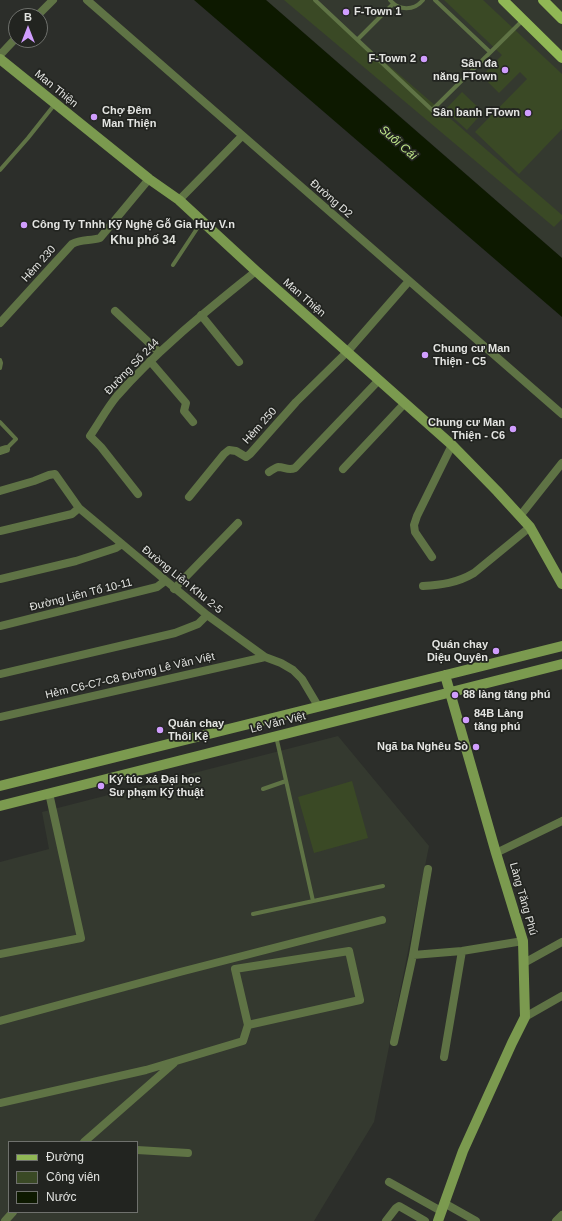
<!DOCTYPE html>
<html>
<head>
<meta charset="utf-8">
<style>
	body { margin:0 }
	#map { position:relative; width:562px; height:1221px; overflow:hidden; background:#2c2e2a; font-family:Helvetica,sans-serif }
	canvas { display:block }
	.legend { position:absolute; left:8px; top:1141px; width:130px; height:72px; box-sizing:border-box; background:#222420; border:1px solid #6f716d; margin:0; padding:5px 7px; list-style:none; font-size:12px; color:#e3e4e1 }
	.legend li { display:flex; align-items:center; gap:8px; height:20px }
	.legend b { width:20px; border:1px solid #6f716d }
	.north { position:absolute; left:8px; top:8px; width:40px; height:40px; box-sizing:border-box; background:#222420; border:1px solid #6f716d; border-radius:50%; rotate:0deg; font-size:11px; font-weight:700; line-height:16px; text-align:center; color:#e3e4e1 }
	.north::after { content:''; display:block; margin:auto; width:14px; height:18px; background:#d09dfe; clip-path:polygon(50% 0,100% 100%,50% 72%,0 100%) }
</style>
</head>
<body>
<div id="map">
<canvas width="562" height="1221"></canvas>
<ul class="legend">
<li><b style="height:5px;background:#90b755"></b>Đường</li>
<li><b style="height:11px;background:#3a4925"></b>Công viên</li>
<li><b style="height:11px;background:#0d1900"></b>Nước</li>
</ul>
<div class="north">B</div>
</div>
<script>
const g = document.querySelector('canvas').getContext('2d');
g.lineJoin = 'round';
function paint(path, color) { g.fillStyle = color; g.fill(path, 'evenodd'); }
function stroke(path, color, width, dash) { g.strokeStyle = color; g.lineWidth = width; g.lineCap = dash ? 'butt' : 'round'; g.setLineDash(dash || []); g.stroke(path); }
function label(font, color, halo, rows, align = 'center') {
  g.font = font + ' Helvetica,sans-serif'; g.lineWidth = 3.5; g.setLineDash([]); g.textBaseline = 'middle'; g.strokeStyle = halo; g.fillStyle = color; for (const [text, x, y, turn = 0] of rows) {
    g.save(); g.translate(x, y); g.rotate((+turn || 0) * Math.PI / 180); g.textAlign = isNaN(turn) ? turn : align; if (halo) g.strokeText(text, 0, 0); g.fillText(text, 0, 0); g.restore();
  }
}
paint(new Path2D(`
	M266 0H562V258L388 106Z
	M338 736 429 846 374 1122 314 1221H0V862L49 849 42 812ZM9 1142H137V1212H9Z`), '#34392f');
paint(new Path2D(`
	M284 0H313L562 215V219L554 227Z
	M444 0H483L562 74V129L519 174 475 132 527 79 520 72 499 93 482 76 502 55Z
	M462 92 483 112 467 130 445 110Z
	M352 781 368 838 314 853 298 797Z`), '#3a4925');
paint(new Path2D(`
	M194 0H266L562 258V317Z`), '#0d1900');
stroke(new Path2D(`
	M315 0 432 110 522 21
	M390 0C399 11 414 11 423 0
	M435 0 490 52
	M358 39 393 4
	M0 170 28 138 55 104
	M173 265 202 221
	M0 360 1 363 0 368
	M0 422 16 439 6 449
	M276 736 313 901
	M263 789 286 781
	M253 914 383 886`), '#5f7345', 4);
stroke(new Path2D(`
	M87 0 562 414
	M37 16 53 0
	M0 55 16 38
	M179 200 242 136
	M115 311 159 352
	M201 315 239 362
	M0 323 72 244C81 239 90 241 100 238L149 179
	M150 361 186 403 184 411 193 422
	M0 451 6 449
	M343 469 405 403
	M269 472C272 470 275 468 278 467 285 467 288 471 295 468L379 380
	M0 491 34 481 49 475 55 474 79 508 207 615 265 657 281 663 293 670 302 679 318 706
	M138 494 101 447 90 436C99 423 107 408 117 396 158 349 208 310 256 271
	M189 497 224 454 229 450 236 451 246 457 250 454 296 402 347 352 409 281
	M520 516 562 463
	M0 531 72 514 79 508
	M432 557 415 532 414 525 417 516 452 445
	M0 579 76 561 116 548 122 544
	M423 586C441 585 457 583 474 573L530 527
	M174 589 238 523
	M0 626 157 587 165 581
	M0 674 175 633 198 624 207 615
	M0 717 265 657
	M496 853 562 821
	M0 954 81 938 49 793
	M413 955 462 951 523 941
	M524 963 562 942
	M525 1017 562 996
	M0 1021 180 972 382 920
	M394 1042 413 955 428 869
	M444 1057 462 951
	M0 1103 146 1070 243 1041 248 1025 235 969 349 951 360 1000 248 1025
	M84 1142 174 1063
	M137 1150 188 1153
	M389 1182 441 1211
	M444 1203 476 1221
	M5 1221 13 1212
	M386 1221 396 1208 399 1206 425 1221
	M556 1221 562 1215`), '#5f7345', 8);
stroke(new Path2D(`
	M0 59 149 179 179 200 256 271 452 445 497 491 530 527 562 584
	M0 786 562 646
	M0 806 562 664
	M438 1221 463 1151 512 1043 525 1017 523 941 496 853 445 675`), '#7b9a4f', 10);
stroke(new Path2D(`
	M503 0 562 58
	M543 0 562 19`), '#90b755', 10);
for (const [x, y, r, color] of [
	[346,12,4,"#d09dfe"],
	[424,59,4,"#d09dfe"],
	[505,70,4,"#d09dfe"],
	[528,113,4,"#d09dfe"],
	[94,117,4,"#d09dfe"],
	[24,225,4,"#d09dfe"],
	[425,355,4,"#d09dfe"],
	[513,429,4,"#d09dfe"],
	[496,651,4,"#d09dfe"],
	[455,695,4,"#d09dfe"],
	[466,720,4,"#d09dfe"],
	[160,730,4,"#d09dfe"],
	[476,747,4,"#d09dfe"],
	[101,786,4,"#d09dfe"]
]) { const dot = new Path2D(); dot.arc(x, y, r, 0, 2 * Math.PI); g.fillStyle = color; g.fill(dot); stroke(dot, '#222420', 1.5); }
label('bold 11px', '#e3e4e1', '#222420', [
	["F-Town 1",354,12],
	["F-Town 2",416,59,"right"],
	["Sân đa",497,64,"right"],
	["năng FTown",497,77,"right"],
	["Chợ Đêm",102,111],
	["Man Thiện",102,124],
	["Sân banh FTown",520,113,"right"],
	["Công Ty Tnhh Kỹ Nghệ Gỗ Gia Huy V.n",32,225],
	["Chung cư Man",433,349],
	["Thiện - C5",433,362],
	["Chung cư Man",505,423,"right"],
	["Thiện - C6",505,436,"right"],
	["Quán chay",488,645,"right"],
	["Diệu Quyên",488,658,"right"],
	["88 làng tăng phú",463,695],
	["84B Làng",474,714],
	["tăng phú",474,727],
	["Quán chay",168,724],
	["Thôi Kệ",168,737],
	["Ngã ba Nghêu Sò",468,747,"right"],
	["Ký túc xá Đại học",109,780],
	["Sư phạm Kỹ thuật",109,793]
], 'left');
label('11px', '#e3e4e1', '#222420', [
	["Man Thiện",56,89,39],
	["Đường D2",331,199,41],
	["Hẻm 230",39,264,-48],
	["Man Thiện",304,298,41],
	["Đường Số 244",132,367,-46],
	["Hẻm 250",260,426,-48],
	["Đường Liên Khu 2-5",182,580,39],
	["Đường Liên Tổ 10-11",81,595,-14],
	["Hẻm C6-C7-C8 Đường Lê Văn Việt",130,676,-13],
	["Lê Văn Việt",278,723,-14],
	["Làng Tăng Phú",523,899,74]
]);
label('italic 12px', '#bee688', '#222420', [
	["Suối Cái",398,143,41]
]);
label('bold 12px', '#e0e2dd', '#222420', [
	["Khu phố 34",143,241]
]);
</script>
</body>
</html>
